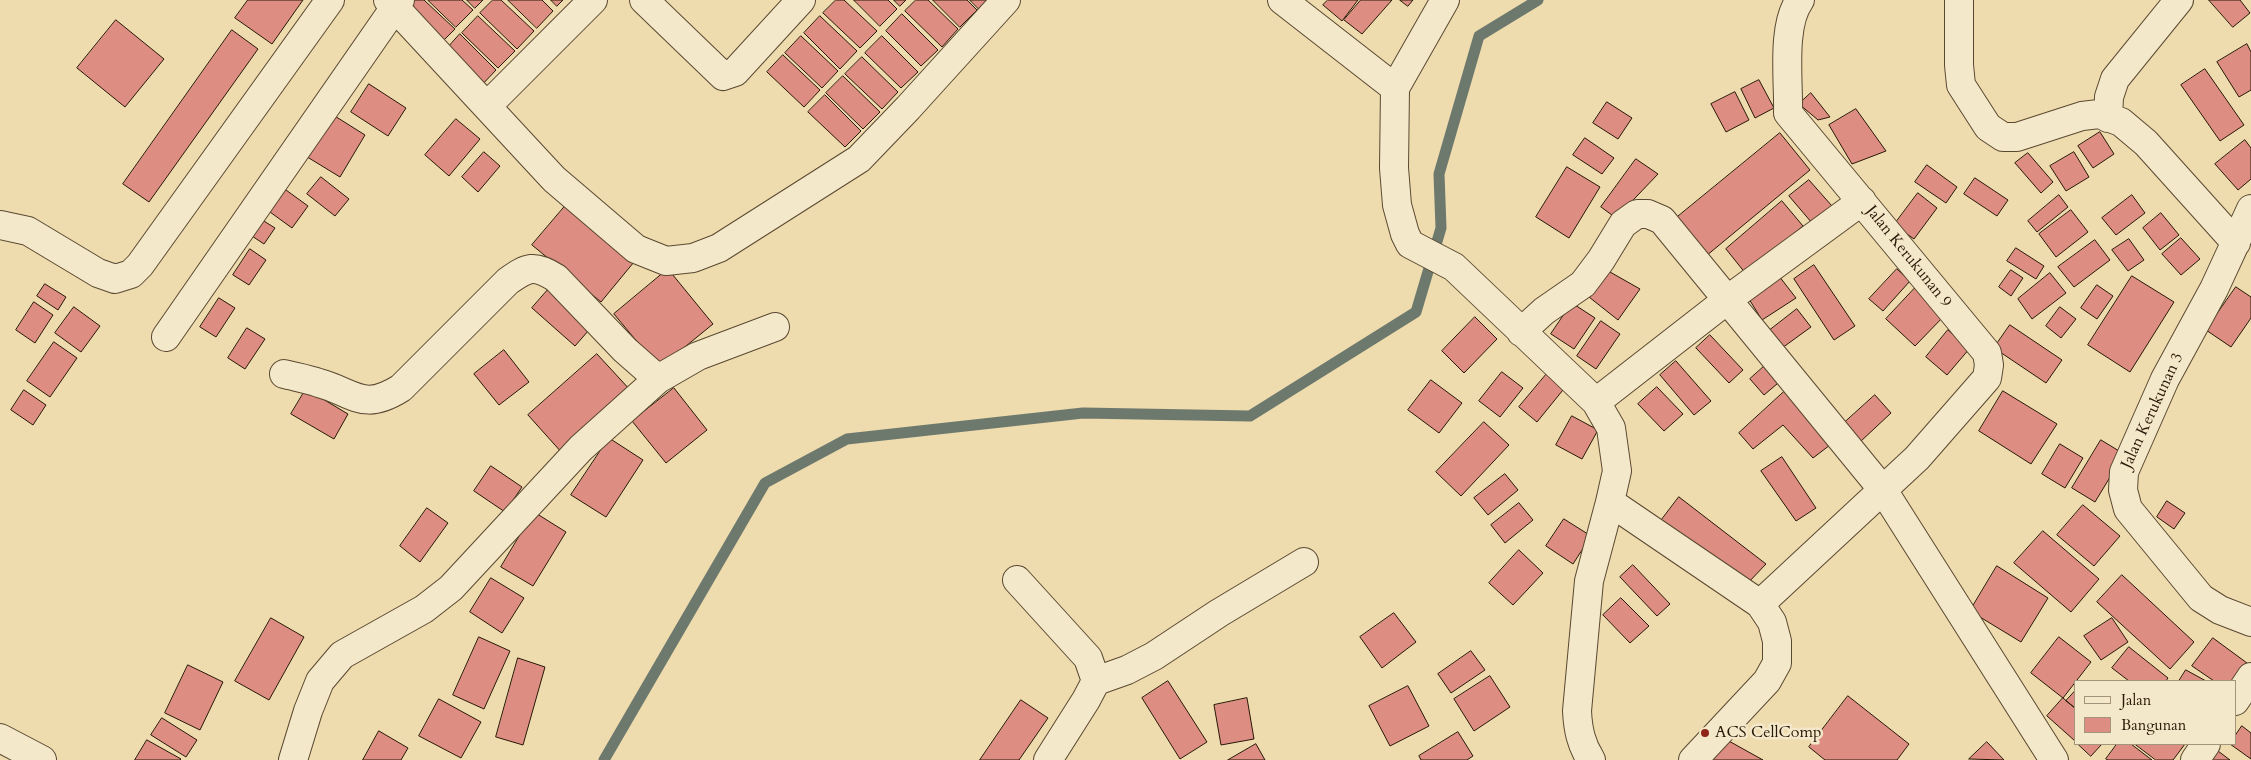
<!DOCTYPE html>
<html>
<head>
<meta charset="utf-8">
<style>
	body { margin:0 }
	#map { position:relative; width:2251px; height:760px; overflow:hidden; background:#eedbae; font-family:Cardo,serif }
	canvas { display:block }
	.legend { position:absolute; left:2074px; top:680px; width:162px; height:65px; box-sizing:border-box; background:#f4e8ca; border:1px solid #a2957c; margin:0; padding:6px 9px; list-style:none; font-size:15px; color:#281807 }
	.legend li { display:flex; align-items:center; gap:10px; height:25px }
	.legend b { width:25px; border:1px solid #a2957c }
</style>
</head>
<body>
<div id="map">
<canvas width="2251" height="760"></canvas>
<ul class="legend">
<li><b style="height:6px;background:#f4e8ca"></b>Jalan</li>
<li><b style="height:14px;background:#dd8d81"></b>Bangunan</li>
</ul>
</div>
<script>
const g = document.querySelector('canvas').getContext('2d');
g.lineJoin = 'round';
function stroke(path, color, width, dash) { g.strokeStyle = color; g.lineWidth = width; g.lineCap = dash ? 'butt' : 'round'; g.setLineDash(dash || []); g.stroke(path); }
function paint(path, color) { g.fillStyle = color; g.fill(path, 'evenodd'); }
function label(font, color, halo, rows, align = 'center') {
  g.font = font + ' Cardo,serif'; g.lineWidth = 5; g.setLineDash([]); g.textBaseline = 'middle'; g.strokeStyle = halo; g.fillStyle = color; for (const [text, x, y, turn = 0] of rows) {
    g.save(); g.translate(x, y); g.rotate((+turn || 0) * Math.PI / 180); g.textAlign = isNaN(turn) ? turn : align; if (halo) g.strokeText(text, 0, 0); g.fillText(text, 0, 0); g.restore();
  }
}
stroke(new Path2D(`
	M604 760 765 483 847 439 1083 413 1250 416 1416 312 1441 228 1439 174 1479 36 1538 0`), '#6d796d', 11);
const building = new Path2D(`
	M248 0H303L272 44 235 18Z
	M412 0H424L455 29 438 46 402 11Z
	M428 0H462L473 10 456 27Z
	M467 0H483L475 8Z
	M493 0H501L534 31 517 49 480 13Z
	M508 0H542L553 11 537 28Z
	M551 0H563L557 6Z
	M836 0H844L877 31 860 48 823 13Z
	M854 0H888L897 9 880 26Z
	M894 0H906L900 6Z
	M916 0H928L958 29 942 47 905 11Z
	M933 0H967L977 10 960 27Z
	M970 0H987L979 9Z
	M1328 0H1358L1342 21 1323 5Z
	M1361 0H1392L1362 34 1344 20Z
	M1400 0H1413L1408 6Z
	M2209 0H2240L2250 13 2233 27Z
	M902 14 938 50 921 66 886 31Z
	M478 16 515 51 498 68 462 33Z
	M820 16 857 51 840 69 804 33Z
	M116 20 164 59 125 107 77 68Z
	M232 30 258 49 149 202 123 184Z
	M460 34 496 70 480 87 444 52Z
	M801 36 838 71 822 88 785 53Z
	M882 36 918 72 901 88 865 53Z
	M2247 44 2251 52V90L2239 97 2217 62Z
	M783 55 820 90 804 107 767 72Z
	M862 57 898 92 882 109 845 74Z
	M2205 69 2244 125 2220 141 2181 85Z
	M843 76 880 112 863 129 826 93Z
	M1759 80 1774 108 1755 118 1741 89Z
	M369 84 406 108 388 136 351 112Z
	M1735 92 1749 120 1726 132 1711 104Z
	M1811 93 1830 117 1818 120 1799 104Z
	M825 95 861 131 845 147 808 112Z
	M1607 102 1632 118 1618 139 1593 123Z
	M1856 109 1886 151 1852 164 1829 125Z
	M330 113 365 135 340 177 304 155Z
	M456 119 480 139 449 176 425 155Z
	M2100 132 2114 154 2093 168 2078 146Z
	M1780 133 1810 170 1706 256 1675 219Z
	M1585 138 1614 158 1602 174 1573 155Z
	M2245 140 2251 148V179L2238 190 2215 164Z
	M484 152 500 166 478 192 462 177Z
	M2074 152 2089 177 2066 191 2050 166Z
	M2028 153 2053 182 2041 193 2015 163Z
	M1636 159 1658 174 1616 218 1601 207Z
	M1927 165 1957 187 1946 203 1915 182Z
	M1567 167 1600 187 1569 238 1536 217Z
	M321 177 349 199 335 216 307 194Z
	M1975 178 2008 200 1997 216 1964 194Z
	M1809 180 1832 206 1812 223 1789 196Z
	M286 190 308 206 292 228 270 212Z
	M1918 193 1937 208 1914 239 1894 225Z
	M2059 195 2068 207 2037 232 2028 221Z
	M2132 195 2145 213 2116 235 2102 218Z
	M1782 201 1803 226 1746 274 1726 249Z
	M566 205 634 262 601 302 532 245Z
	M2071 210 2088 232 2056 257 2039 234Z
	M2161 213 2179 235 2160 250 2143 228Z
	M259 218 275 228 264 244 249 234Z
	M2181 238 2200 259 2181 275 2162 254Z
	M2129 239 2144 260 2128 271 2112 250Z
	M2095 240 2110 260 2074 287 2058 267Z
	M2016 248 2044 266 2036 279 2007 261Z
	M250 249 266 260 249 285 233 275Z
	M1814 265 1855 326 1834 340 1794 279Z
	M668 269 713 324 659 368 614 314Z
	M1897 269 1910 281 1883 311 1869 299Z
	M2011 270 2023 278 2011 296 1999 287Z
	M1610 272 1640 289 1618 320 1589 297Z
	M2050 273 2066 293 2032 319 2018 299Z
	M1779 276 1796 298 1762 320 1749 299Z
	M2132 276 2174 302 2130 372 2088 345Z
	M45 284 66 297 58 310 37 296Z
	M553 284 596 322 575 346 532 308Z
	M2097 285 2113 296 2097 319 2081 308Z
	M2236 287 2251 297V318L2231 347 2206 330Z
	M1915 288 1945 315 1915 346 1886 319Z
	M219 298 235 308 216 337 200 327Z
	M34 302 53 315 35 343 16 330Z
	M1572 303 1595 318 1574 349 1551 334Z
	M74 307 100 326 81 352 55 333Z
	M2060 307 2076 319 2061 338 2046 326Z
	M1797 309 1811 327 1782 348 1770 330Z
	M1475 317 1497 339 1464 373 1442 351Z
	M1601 321 1620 334 1596 369 1577 356Z
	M2010 325 2062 360 2046 383 1994 348Z
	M247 328 265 339 245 369 228 358Z
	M1948 330 1970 348 1947 375 1926 357Z
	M1710 335 1743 370 1729 383 1696 348Z
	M54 342 77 358 50 397 27 381Z
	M504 350 529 382 499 405 474 374Z
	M597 354 632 392 563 454 528 415Z
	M1676 361 1711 401 1694 415 1660 375Z
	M1769 362 1784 378 1764 395 1750 379Z
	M1550 370 1567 385 1537 422 1519 407Z
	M1502 372 1523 388 1500 417 1479 401Z
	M1431 380 1462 403 1439 433 1408 410Z
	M1657 387 1683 414 1664 431 1638 404Z
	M674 388 707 430 666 463 632 421Z
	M306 389 348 414 334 439 291 414Z
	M24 390 46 405 33 425 11 410Z
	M1786 390 1830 445 1813 458 1783 425 1753 449 1739 433Z
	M2003 391 2057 424 2031 464 1979 431Z
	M1875 395 1891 413 1860 442 1843 424Z
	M1572 416 1598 430 1582 459 1556 445Z
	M1484 422 1509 445 1461 496 1436 472Z
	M609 438 643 460 606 517 571 495Z
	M2101 440 2124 454 2095 502 2072 488Z
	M2060 444 2083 458 2065 488 2042 474Z
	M1782 457 1816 508 1796 521 1761 471Z
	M491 466 522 487 505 512 474 491Z
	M1505 474 1518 490 1488 515 1474 498Z
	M1679 497 1766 564 1746 585 1660 522Z
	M2167 501 2185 513 2174 529 2157 517Z
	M1519 503 1533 520 1505 543 1491 525Z
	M2083 505 2120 536 2094 566 2057 535Z
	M427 508 448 523 420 562 400 546Z
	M534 512 566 532 533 586 501 567Z
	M1564 519 1591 536 1573 564 1546 546Z
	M2043 531 2099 579 2071 612 2014 563Z
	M1519 550 1543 573 1513 605 1489 583Z
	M1633 565 1670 604 1657 616 1620 577Z
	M1997 566 2048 598 2021 642 1970 611Z
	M2122 575 2194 642 2170 669 2097 602Z
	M491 578 524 598 502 633 470 612Z
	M1621 598 1649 626 1630 643 1603 615Z
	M1394 613 1416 642 1382 668 1360 637Z
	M271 618 304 637 269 700 235 681Z
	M2112 618 2128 642 2101 660 2084 636Z
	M479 637 510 651 484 709 453 695Z
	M2059 637 2091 662 2063 698 2031 673Z
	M2213 638 2247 663 2234 681H2214L2192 666Z
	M2129 647 2168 678 2166 681H2129L2112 668Z
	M1471 651 1485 670 1451 693 1438 674Z
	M518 658 545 667 523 745 496 737Z
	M188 665 223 682 200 730 165 713Z
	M2186 670 2206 681H2179Z
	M1490 676 1510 707 1474 731 1454 699Z
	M1168 681 1207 742 1180 759 1142 698Z
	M1408 686 1429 726 1390 746 1369 706Z
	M2075 691V708L2066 701Z
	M1848 696 1909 744 1897 760H1825L1809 747Z
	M1247 698 1254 739 1221 745 1214 705Z
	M2063 698 2075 708V741L2047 716Z
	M439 699 481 722 461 758 419 736Z
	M1021 700 1048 718 1019 760H980Z
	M162 718 197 740 186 757 151 735Z
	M2242 726 2251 733V759L2230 744H2235V736Z
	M379 731 408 748 401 760H363Z
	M1458 732 1473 756 1467 760H1421L1419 756Z
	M147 740 181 759 180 760H135Z
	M1727 740 1763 760H1709Z
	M1987 742 2004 760 1969 759Z
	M1256 744 1265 760H1228Z
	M2078 744H2102L2091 756Z
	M2117 744H2131L2152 760H2108L2106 759Z
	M2135 744H2185L2173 760H2156Z
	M2218 751 2230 760H2211Z`);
paint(building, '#dd8d81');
stroke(building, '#281807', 1);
const street = new Path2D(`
	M388 0 554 179 636 249 666 261 693 258 719 248 859 159 908 108 1006 0
	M644 0 723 76 735 72 801 0
	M1282 0 1395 88
	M1445 0 1395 88 1394 168 1397 205 1405 234 1410 244 1454 267 1596 402 1611 428 1617 471 1610 502 1589 581 1577 711C1578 730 1581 744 1591 760
	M1959 0V65L1961 85 1988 127 2003 137H2017L2082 116 2099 114 2121 122 2146 143 2236 243
	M487 106 593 0
	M2108 118 2109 97 2115 79 2179 0
	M2251 209 2214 289 2165 379 2124 472 2123 490 2128 509 2201 598 2220 610 2251 622
	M0 225 28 231 98 273 115 279 131 274 140 265 330 0
	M1521 332 1544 311 1583 284 1601 260 1623 224 1637 214H1648L1662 220 1883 490 2054 760
	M166 337 400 0
	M284 374C296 377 308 379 319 383 355 393 363 412 401 388L508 281C528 267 534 264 556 278L625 350 658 379
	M1596 402 1727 300 1862 201
	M1610 502 1760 604 1772 622 1777 641V663L1767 681 1693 760
	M1017 580 1088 658 1096 681 1086 700 1048 760
	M1760 604 1917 458 1987 378 1989 365 1987 353 1788 113C1789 82 1781 26 1800 0
	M1096 681 1127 670 1154 656 1219 613 1304 562
	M2235 701 2251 677
	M0 738 42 760
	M293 760 308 711 320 681 342 655 424 609 451 588 581 448 658 379 698 356 775 327
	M2195 760 2206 744`);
stroke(street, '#5a4931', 30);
stroke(street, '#f4e8ca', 28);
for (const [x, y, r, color] of [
	[1705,733,5,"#8f2418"]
]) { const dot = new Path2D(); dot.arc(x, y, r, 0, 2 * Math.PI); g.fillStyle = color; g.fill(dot); stroke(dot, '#f4e8ca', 2); }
label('16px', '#281807', '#f4e8ca', [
	["Jalan Kerukunan 9",1908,257,51],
	["Jalan Kerukunan 3",2153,411,-65]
]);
label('16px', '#281807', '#f4e8ca', [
	["ACS CellComp",1715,733]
], 'left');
</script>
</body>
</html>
